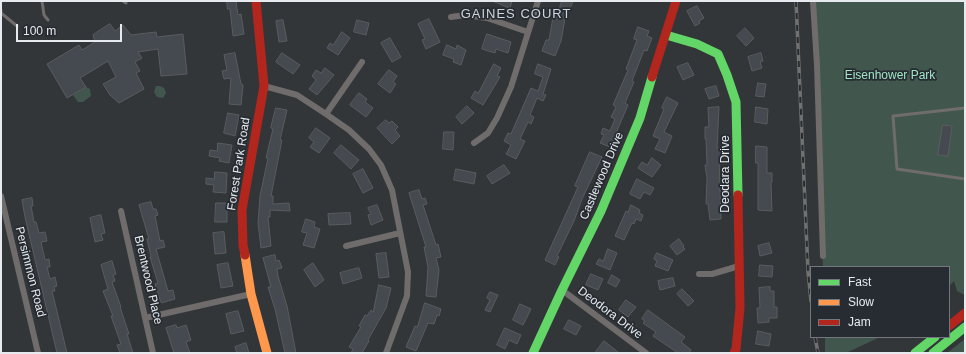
<!DOCTYPE html>
<html>
<head>
<meta charset="utf-8">
<style>
	body { margin:0 }
	#map { position:relative; width:966px; height:354px; overflow:hidden; background:#333639; font-family:Arial,sans-serif }
	canvas { display:block }
	.frame { position:absolute; inset:0; border:2px solid #e7ebef; pointer-events:none }
	.legend { position:absolute; left:810px; top:266px; width:140px; height:72px; box-sizing:border-box; background:#262c32; border:1px solid #73787e; margin:0; padding:5px 7px; list-style:none; font-size:12px; color:#e7ebef }
	.legend li { display:flex; align-items:center; gap:8px; height:20px }
	.legend b { width:20px; border:1px solid #73787e }
	.scale { position:absolute; left:16px; top:24px; width:106px; height:18px; box-sizing:border-box; border:2px solid #e7ebef; border-top:0; padding-left:5px; font-size:12px; line-height:14px; white-space:nowrap; color:#e7ebef; -webkit-text-stroke:3px #262c32; paint-order:stroke }
</style>
</head>
<body>
<div id="map">
<canvas width="966" height="354"></canvas>
<div class="frame"></div>
<ul class="legend">
<li><b style="height:5px;background:#63d668"></b>Fast</li>
<li><b style="height:5px;background:#ff974d"></b>Slow</li>
<li><b style="height:5px;background:#b3261e"></b>Jam</li>
</ul>
<div class="scale">100 m</div>
</div>
<script>
const g = document.querySelector('canvas').getContext('2d');
g.lineJoin = 'round';
function paint(path, color) { g.fillStyle = color; g.fill(path, 'evenodd'); }
function stroke(path, color, width, dash) { g.strokeStyle = color; g.lineWidth = width; g.lineCap = dash ? 'butt' : 'round'; g.setLineDash(dash || []); g.stroke(path); }
function label(font, color, halo, rows, align = 'center') {
  g.font = font + ' Arial,sans-serif'; g.lineWidth = 3.5; g.setLineDash([]); g.textBaseline = 'middle'; g.strokeStyle = halo; g.fillStyle = color; for (const [text, x, y, turn = 0] of rows) {
    g.save(); g.translate(x, y); g.rotate((+turn || 0) * Math.PI / 180); g.textAlign = isNaN(turn) ? turn : align; if (halo) g.strokeText(text, 0, 0); g.fillText(text, 0, 0); g.restore();
  }
}
paint(new Path2D(`
	M812 1H965V295L957 291 954 281 949 286V267H823Z
	M156 86H160L164 88 166 93 163 98 157 97 154 92Z
	M86 87 90 89 91 96 83 102H78L73 95Z
	M825 337H880L846 353H825Z
	M965 339V353H947Z`), '#41574d');
const building = new Path2D(`
	M227 1H236L238 15 241 14 244 34 233 36 230 9H228Z
	M493 1H512L510 8Z
	M562 1H573L568 14 566 13 561 41 555 56 542 51 546 40H549L553 17 556 18Z
	M697 6 704 18 699 21 700 23 695 26 687 11Z
	M429 19 440 42 426 49 422 40 425 39 418 24Z
	M283 20 287 41 279 42 276 21Z
	M357 20 369 23 366 35 354 32Z
	M110 24 115 31 123 25 131 35 156 32 157 37 183 34 187 74 161 76 158 49 138 52 142 58 135 62 140 71 136 73 144 89 119 103 110 95 103 84 116 77 108 61 80 78 86 87 67 98 47 64 79 45 82 50 95 42 93 35Z
	M638 27 649 31 647 36 652 38 647 51 644 50 632 81 634 82 625 103 628 105 610 147 600 143 604 135 601 134 603 128 610 131 615 119 611 117 616 107 613 105 628 70 626 69 637 40 634 39Z
	M745 28 754 38 746 46 737 36Z
	M342 32 350 38 338 55 327 48 330 43 333 45Z
	M487 34 511 42 508 53 496 49 495 53 482 49Z
	M390 38 401 57 392 62 381 43Z
	M447 45 456 49 457 45 466 50 461 65 453 62 454 59 443 55Z
	M235 53 241 84 243 85 241 105 229 104 231 78 224 79 222 71 227 70 224 55Z
	M282 53 300 65 293 74 276 62Z
	M761 53 763 61 760 62 762 68 752 71 748 57Z
	M688 63 694 75 683 80 677 67Z
	M494 64 501 68 497 76 500 77 483 105 471 98 475 91 478 93Z
	M538 64 551 69 543 94 546 95 543 101 537 98 530 115 534 117 531 124 528 122 520 139 525 141 516 159 506 154 511 145 504 141 508 133 511 134 531 88 538 91 543 77 535 74Z
	M325 68 334 75 317 95 309 89 316 80 312 76 316 70 321 73Z
	M389 70 397 76 393 82 396 84 390 93 378 84Z
	M758 83 766 84 764 97 756 96Z
	M716 86 719 96 709 99 705 89Z
	M359 93 367 99 365 102 373 108 366 117 350 105Z
	M667 97 678 103 664 132 672 136 665 153 655 149 660 139 653 136 664 109 662 108Z
	M467 106 474 113 462 124 456 117Z
	M719 107 717 148H721V158H719L721 219 710 220 708 204H706L707 178 705 165H707L706 139H705V127H709L708 108Z
	M756 107 768 109 767 124 755 122Z
	M276 108 287 110 280 140H282L271 196H273V204L289 203 290 211 270 210V217H268L271 246 261 248 258 223 260 196 268 158H266L273 129 271 128Z
	M228 113 239 115 235 136 224 133Z
	M386 120 389 123 392 121 398 127 395 130 400 136 392 144 377 128Z
	M943 125 952 126 948 156 938 155Z
	M316 128 330 138 319 153 310 147 314 142 309 138Z
	M444 132H454L453 150 443 149Z
	M218 143 232 145 229 163 219 161 220 158 209 156 210 150 217 151Z
	M341 145 359 160 351 169 334 153Z
	M756 146 767 147V173H772V182L771 183 772 211 758 210V163H756Z
	M590 152 602 157 582 199 574 221 557 256 559 257 555 265 545 260 578 187 575 186Z
	M652 158 661 165 652 177 638 168 642 162 647 165Z
	M504 165 510 173 492 184 487 176Z
	M363 169 373 188 363 193 353 174Z
	M456 169 476 173 474 184 454 180Z
	M215 172 227 173 226 193 213 192 214 185 206 184V178L214 179Z
	M637 179 654 188 650 195 644 192 640 199 630 194Z
	M419 190 422 199 425 198 427 204 423 205 436 245 438 244 441 257 436 258 439 270 436 297 426 296 428 267 424 247H426L409 193Z
	M32 198 33 206H31L34 222H36L39 233 45 232 47 241 41 242 45 260 49 259 50 267H47L50 279 55 277 57 286 54 287 55 291H52L53 295 67 353H57L25 217 22 200Z
	M151 202 153 209H156L158 215 155 216 160 241 163 240 165 247 156 249 168 291 173 290 175 299 161 303 155 284 158 283 150 257H151L147 239H149L139 205Z
	M216 203H227V222H215Z
	M377 205 383 220 371 225 368 215 371 214 368 208Z
	M631 205 640 210 639 213 643 215 641 221 636 219 634 224 632 223 624 240 615 236 626 211 628 212Z
	M350 213 351 224 329 225 328 214Z
	M101 215 105 233 101 234 103 240 95 242 90 218Z
	M306 219 315 222 314 227 320 229 314 248 303 245 307 233 302 232Z
	M224 232 226 253 215 254 213 233Z
	M679 239 684 246 683 247 685 249 677 255 670 246Z
	M769 243 772 253 760 256 758 246Z
	M608 249 617 253 610 270 596 264 599 259 603 261Z
	M386 253 389 277 379 278 376 254Z
	M657 253 673 260 668 271 655 266 657 261 654 259Z
	M275 255 276 261 279 260 282 268 277 269 278 276 287 306 296 353H285L275 309 268 287H271L263 258Z
	M112 261 116 274 113 275 115 281 112 282 121 307H120L129 334H127L133 353H120L117 345 121 344 111 316H113L103 291 108 289 101 265Z
	M228 263 233 286 221 288 217 265Z
	M313 263 324 280 315 287 304 270Z
	M760 265 773 266 772 277 759 276Z
	M359 268 362 278 343 284 340 273Z
	M591 274 603 279 598 290 586 285Z
	M612 275 620 280 616 287 608 283Z
	M673 278 675 286 660 290 658 281Z
	M379 285 391 288 386 308 368 340 369 341 362 353H351L353 349 349 347 361 327 359 326 365 315 367 316 371 310 373 312Z
	M770 287V291H774V307H777V318H769V322L758 323 757 308H760L759 288Z
	M682 289 694 301 688 306 677 294Z
	M490 292 498 295 490 312 485 310 490 300 487 298Z
	M626 300 636 307 628 317 619 310Z
	M425 303 441 309 439 316 437 315 434 324 428 323 416 351 406 347 415 326 417 327Z
	M520 304 531 309 523 325 513 320Z
	M648 310 685 337 681 342 691 350 689 353H678L653 336 656 332 643 323 645 321 642 319Z
	M238 311 244 331 231 334 226 314Z
	M569 320 581 326 576 335 564 329Z
	M176 325 177 328 186 325 191 340 186 342 190 353H174L166 328Z
	M505 328 521 335 517 344 509 340 505 349 497 345Z
	M758 331 771 334 769 346 756 344Z
	M604 341 613 348 619 353H595Z
	M246 343 249 353H237L235 347Z`);
paint(building, '#444a50');
stroke(building, '#5a5c5f', 1);
stroke(new Path2D(`
	M42 1 44 15 48 20
	M123 1 126 3
	M1 10V13L17 26
	M965 108 893 116 897 169 965 179`), '#6f6c6b', 3);
stroke(new Path2D(`
	M813 1 817 65 823 256
	M451 17 465 15 487 18 528 32
	M264 86 297 95 326 114 349 130 369 149 381 165 392 190 408 272 407 296 386 353
	M326 114 362 62
	M474 143 488 133 497 118 511 87 538 1
	M1 196 38 353
	M121 211 153 353
	M346 246 400 233
	M699 274H712L739 266
	M562 290 646 353
	M145 318 251 294`), '#6f6c6b', 6);
stroke(new Path2D(`
	M666 35 697 44 718 54 727 75 736 102 738 195
	M533 353 562 290 601 211 640 118 652 77
	M915 353 935 337
	M933 353 965 327`), '#63d668', 9);
stroke(new Path2D(`
	M245 255 251 294 267 353`), '#ff974d', 9);
stroke(new Path2D(`
	M652 77 676 1
	M245 255 243 245 242 210 264 86 256 1
	M949 326 965 313
	M734 353 736 349 740 308 738 195`), '#b3261e', 9);
const rail = new Path2D(`
	M796 1 808 271 811 301
	M815 337 818 353`);
stroke(rail, '#717170', 3.5);
stroke(rail, '#262c32', 2, [6]);
label('12px', '#a0e5c4', '#262c32', [
	["Eisenhower Park",890,76]
]);
label('12px', '#e7ebef', '#262c32', [
	["Forest Park Road",239,164,-81],
	["Deodara Drive",726,174,-90],
	["Castlewood Drive",602,176,-67],
	["Persimmon Road",30,272,76],
	["Brentwood Place",148,280,77],
	["Deodora Drive",610,313,37]
]);
g.letterSpacing = '1px';
label('13px', '#ced5dc', '#262c32', [
	["GAINES COURT",516,14]
]);
g.letterSpacing = '0px';
</script>
</body>
</html>
